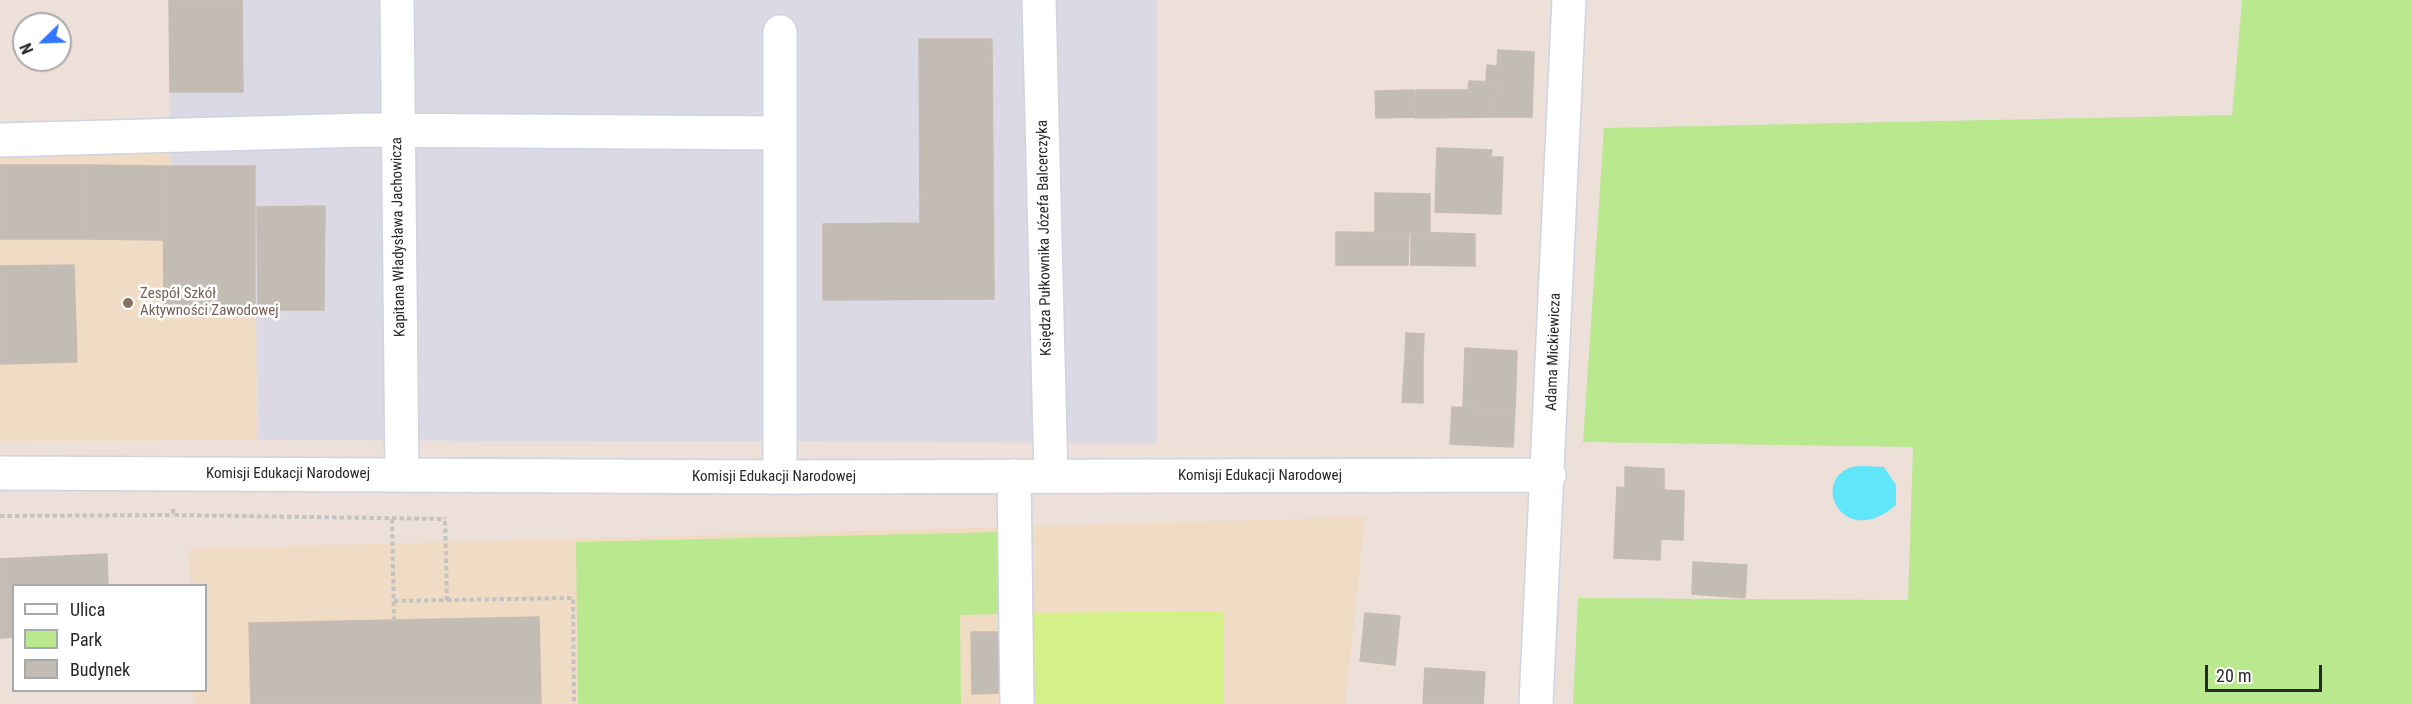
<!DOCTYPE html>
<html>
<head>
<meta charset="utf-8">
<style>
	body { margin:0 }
	#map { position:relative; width:2412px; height:704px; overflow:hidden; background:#ece0d8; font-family:"Roboto Condensed",sans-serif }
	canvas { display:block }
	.legend { position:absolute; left:12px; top:584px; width:195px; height:108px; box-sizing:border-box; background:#fff; border:2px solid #a9a9a9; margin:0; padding:8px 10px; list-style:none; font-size:18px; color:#282828 }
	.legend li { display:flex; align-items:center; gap:12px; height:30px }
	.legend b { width:30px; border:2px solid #a9a9a9 }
	.north { position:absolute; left:12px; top:12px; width:60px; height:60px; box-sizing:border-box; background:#fff; border:2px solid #a9a9a9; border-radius:50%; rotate:247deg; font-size:16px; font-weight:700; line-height:24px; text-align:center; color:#282828 }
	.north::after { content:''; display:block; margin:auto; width:21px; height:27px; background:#3275ff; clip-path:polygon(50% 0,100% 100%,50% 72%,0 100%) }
	.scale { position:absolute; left:2205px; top:665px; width:117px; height:27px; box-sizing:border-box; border:3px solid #282828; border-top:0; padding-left:8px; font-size:18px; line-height:21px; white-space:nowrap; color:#282828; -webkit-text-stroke:4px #fff; paint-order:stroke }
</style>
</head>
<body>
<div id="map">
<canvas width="2412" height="704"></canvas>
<ul class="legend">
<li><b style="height:8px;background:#fff"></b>Ulica</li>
<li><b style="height:16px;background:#bae88f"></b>Park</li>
<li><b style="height:16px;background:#c3bcb4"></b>Budynek</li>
</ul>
<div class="north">N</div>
<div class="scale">20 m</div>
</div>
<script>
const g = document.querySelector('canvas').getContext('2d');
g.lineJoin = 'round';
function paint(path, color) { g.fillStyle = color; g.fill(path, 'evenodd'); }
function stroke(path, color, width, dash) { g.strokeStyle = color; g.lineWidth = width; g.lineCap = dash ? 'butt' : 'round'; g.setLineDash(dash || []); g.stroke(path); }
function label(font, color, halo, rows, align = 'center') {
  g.font = font + ' "Roboto Condensed",sans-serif'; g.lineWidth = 5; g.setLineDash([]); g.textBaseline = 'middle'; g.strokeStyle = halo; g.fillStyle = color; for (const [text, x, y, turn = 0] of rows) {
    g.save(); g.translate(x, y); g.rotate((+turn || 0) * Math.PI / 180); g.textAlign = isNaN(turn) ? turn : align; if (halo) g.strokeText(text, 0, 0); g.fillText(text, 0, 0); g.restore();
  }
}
paint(new Path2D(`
	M169 0H1157V443L257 440 255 166H170Z`), '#dbd9e3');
paint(new Path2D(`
	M170 121 171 166H255L257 440 0 441V122Z
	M1365 517 1345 704H194V691L206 690V586L191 585 189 549Z`), '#f0dcc5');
paint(new Path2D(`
	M2242 0H2412V704H1573L1578 598 1908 600 1913 447 1583 442 1604 128 2232 115Z
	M1001 532 1004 614 960 615 961 704H578L576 542Z`), '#bae88f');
paint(new Path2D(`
	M1223 611 1224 704H1032L1031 613Z`), '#d3f089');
paint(new Path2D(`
	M1884 467 1896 485V505C1846 549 1812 486 1847 469 1856 464 1873 467 1884 467Z`), '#60e6f8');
const building = new Path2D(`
	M169 0H242L243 92H170Z
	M919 39H992L994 299 823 300V224L920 223Z
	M1498 50 1534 52 1532 117H1495L1497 82H1486L1487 65 1497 66Z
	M1469 81 1497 82 1495 117 1415 118 1416 90H1468Z
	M1414 90 1415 117 1376 118 1375 91Z
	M1437 148 1492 150 1491 157H1503L1501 214 1435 212Z
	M0 165H87V239H0Z
	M87 165 163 166 164 240 87 239Z
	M163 166H255V313H164Z
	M1375 193 1430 194V233L1375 232Z
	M325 206 324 310H258L257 207Z
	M1336 232 1409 233 1408 265H1336Z
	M1411 232 1475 234V266L1411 265Z
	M74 265 77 362 0 364V266Z
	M1406 333 1424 334 1423 357H1405Z
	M1465 348 1517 351 1515 410 1463 407Z
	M1405 357H1423V403L1402 402Z
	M1452 407 1515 410 1513 447 1450 444Z
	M1625 467 1664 469V490L1684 491 1683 540 1661 539 1660 560 1614 558 1617 487 1625 488Z
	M107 554 108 586H14V637L0 638V559Z
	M1693 562 1747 565 1745 598 1692 594Z
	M1365 613 1400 616 1395 665 1360 661Z
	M539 617 541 704H251L249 623Z
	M971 632H1002L1003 693 972 694Z
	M1425 668 1485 672 1483 704H1423Z`);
paint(building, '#c3bcb4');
stroke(building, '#c7bcb2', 1.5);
const minor = new Path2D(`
	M397 0 402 474
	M1039 0 1051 476
	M0 140 366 130 779 133
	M0 473 780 477 1549 475
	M1014 476 1017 704
	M780 477V32
	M1536 704 1569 0`);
stroke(minor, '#cdd4e3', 36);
stroke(new Path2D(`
	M173 509V515L445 519
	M0 516 173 515
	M392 519 394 621
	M447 600 573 598 574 704
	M394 601 447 600 445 517`), '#c3c3c3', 4, [4.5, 3]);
stroke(minor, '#fff', 33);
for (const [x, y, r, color] of [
	[128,303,6,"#8d6e63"]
]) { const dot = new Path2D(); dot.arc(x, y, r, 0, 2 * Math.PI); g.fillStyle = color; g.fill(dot); stroke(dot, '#fff', 2); }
label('15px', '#282828', '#fff', [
	["Kapitana Władysława Jachowicza",399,237,-91],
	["Księdza Pułkownika Józefa Balcerczyka",1045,238,-91],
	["Adama Mickiewicza",1554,352,-88],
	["Komisji Edukacji Narodowej",288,474],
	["Komisji Edukacji Narodowej",1260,476],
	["Komisji Edukacji Narodowej",774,477]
]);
label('15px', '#785e54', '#fff', [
	["Zespół Szkół",140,294],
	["Aktywności Zawodowej",140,311]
], 'left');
</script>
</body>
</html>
